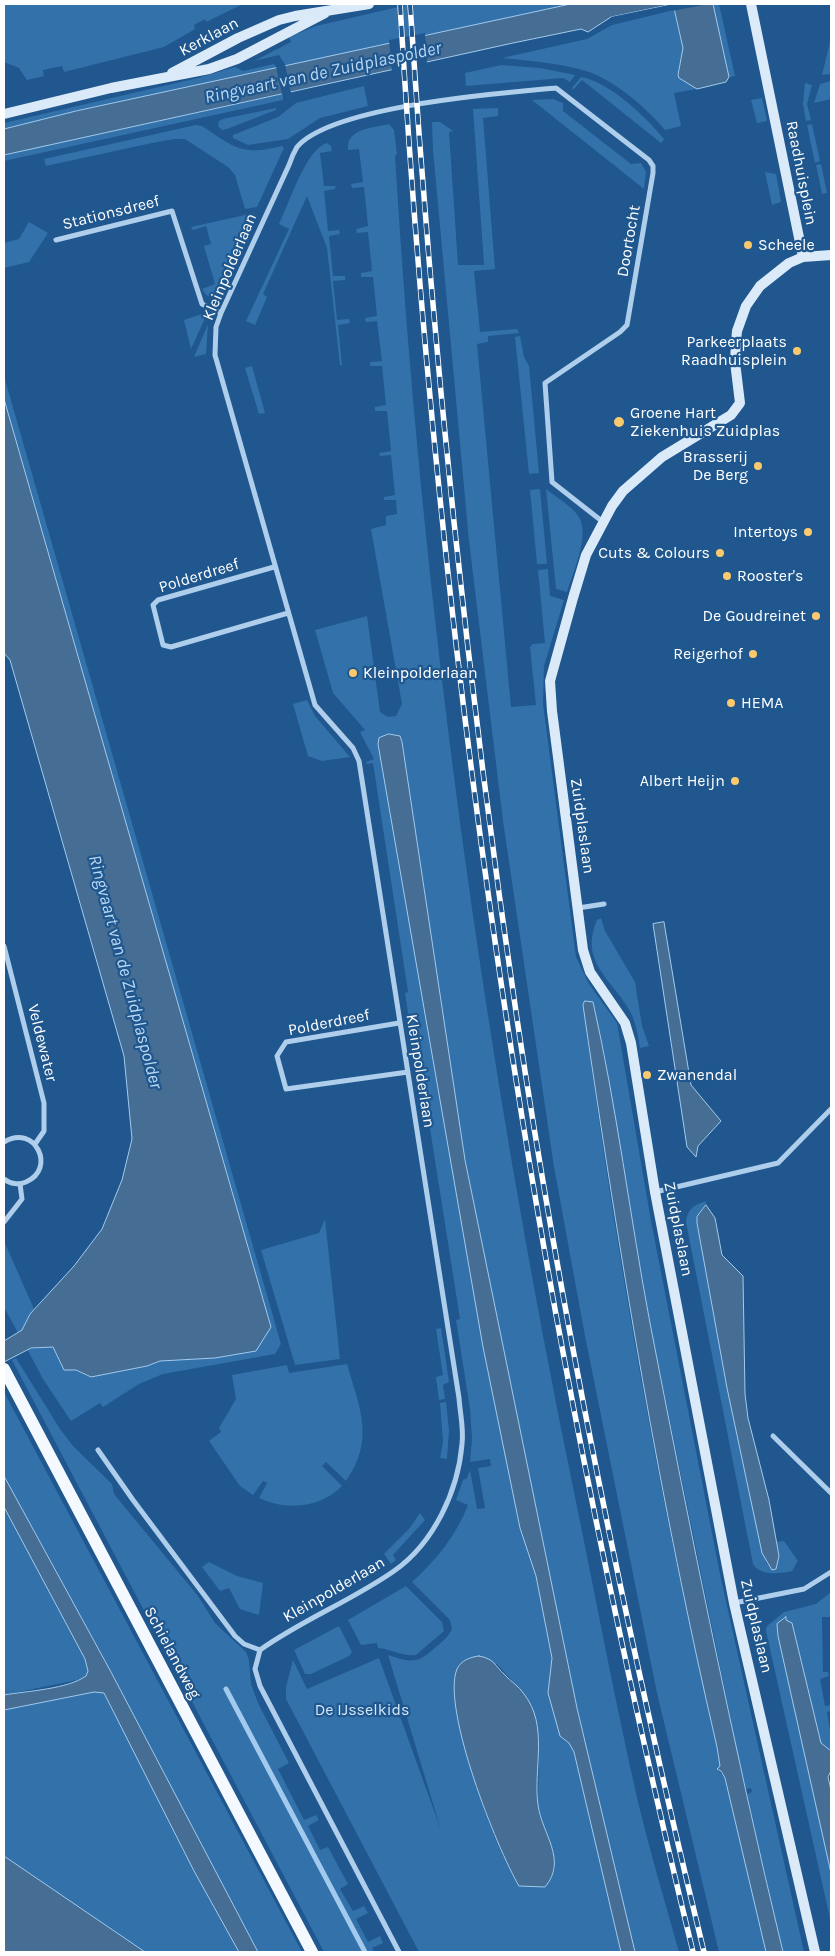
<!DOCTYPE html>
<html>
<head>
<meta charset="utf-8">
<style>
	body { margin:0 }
	#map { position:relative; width:835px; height:1956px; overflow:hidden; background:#1f578e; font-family:Karla,sans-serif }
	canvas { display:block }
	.frame { position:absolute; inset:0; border:5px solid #fff; pointer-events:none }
</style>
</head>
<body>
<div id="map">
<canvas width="835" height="1956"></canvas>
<div class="frame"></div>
</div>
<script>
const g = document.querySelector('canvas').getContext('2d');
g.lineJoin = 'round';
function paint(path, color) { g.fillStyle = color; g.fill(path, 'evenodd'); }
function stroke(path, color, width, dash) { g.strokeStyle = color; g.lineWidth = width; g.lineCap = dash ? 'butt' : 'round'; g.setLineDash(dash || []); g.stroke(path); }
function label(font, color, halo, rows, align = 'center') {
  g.font = font + ' Karla,sans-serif'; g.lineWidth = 4.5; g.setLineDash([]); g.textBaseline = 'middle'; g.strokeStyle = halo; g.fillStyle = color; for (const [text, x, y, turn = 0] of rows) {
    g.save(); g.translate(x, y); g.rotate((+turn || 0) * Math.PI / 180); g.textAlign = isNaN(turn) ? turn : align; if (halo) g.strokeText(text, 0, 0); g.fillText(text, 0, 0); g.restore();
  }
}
paint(new Path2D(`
	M4 4H243L206 22 205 19 194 25 195 29 164 47 64 72 62 66 43 70 44 76 27 80 19 68 4 62Z
	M411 4H571L286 66 279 55 254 61 291 42 289 37 316 26Z
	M713 4H719L735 76 729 77Z
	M674 10 683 48 678 75 679 78 697 89 674 93 681 126 665 130C646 108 617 82 589 72 562 63 530 61 502 58L587 39 612 25Z
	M831 38V74L822 75Z
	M274 64 276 68 76 111 4 129V123L198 78 235 67 243 71Z
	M501 65 540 68 575 75 570 82 563 78 466 86 465 73Z
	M581 77C610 82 646 117 664 139L661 143 582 80 573 90 572 88Z
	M831 81V99L814 103 820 84Z
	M805 83 812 85 807 104 811 120 806 121 803 104Z
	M364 86 368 106 320 118 288 139 248 145 233 138V135L278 117 296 103Z
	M283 94V100L4 161V155Z
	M762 98 767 121 757 123 751 100Z
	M553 99 563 103V111L631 164 641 163 646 172 644 189 532 100Z
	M276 108V110L227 129 222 130 218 126 219 121 223 119Z
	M498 108V116L483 118 495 269 474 271 480 332 517 329 519 333 488 336V342L477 344 511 707 536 705 530 647 533 644 545 643 538 570 548 569 550 596 564 600 544 666 543 704 576 957 589 984 617 1023 651 1221 721 1579 804 1952H783L747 1794 752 1792 751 1788 746 1789 738 1755 650 1323 604 1051 593 1002 583 1005C616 1254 660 1503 717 1747L720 1766 717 1769 725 1778 766 1952H719L657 1693 585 1336 554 1167 503 821 469 541 433 150 432 122H440L453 131 449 132 458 265H484L473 109Z
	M389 124 394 130 397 154 395 156C422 606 484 1055 575 1497 596 1599 615 1701 638 1802 650 1852 665 1902 679 1952H635L627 1921 577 1708 465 1160 402 742 400 736 389 734 379 738 493 1394 520 1528 536 1576 552 1658 560 1736 569 1743 574 1752 621 1952H419L286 1699V1687L293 1660 307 1689 379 1658 441 1830 388 1655C413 1663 417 1664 437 1646 443 1641 448 1637 452 1629L450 1620 412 1582C436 1560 456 1536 468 1505L456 1500 463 1480 467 1478 470 1470 477 1509 485 1508 478 1468 491 1466 490 1459 470 1462 472 1439 470 1409 456 1320 460 1319 425 1097 421 1098 405 993 408 992 373 763 367 764 366 762 374 759 360 732 365 730 333 693 315 630 367 616 380 712 388 717 396 716 402 704 371 529 386 525V516L397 514 396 500H384V497L395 495 391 455 380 456 379 453 391 451 387 411H375V407L386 405 382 366H370V362L382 361 377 321 366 322 365 318 377 316 373 277H361V273L372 271 368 232 357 233 356 229 368 226 364 187 352 188 351 184 363 182 359 149 348 150C346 128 373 128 389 124ZM497 1664 515 1684 539 1737 538 1805 555 1868 551 1879 545 1887 519 1886C489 1835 456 1738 455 1679Z
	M812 124 820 161 815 163 807 125Z
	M196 125 202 126C235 148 242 156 282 146L284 148 257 207 245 209 235 175 228 167 185 139H174L152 143 46 166 44 159Z
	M327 143 331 146 332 151 320 153 324 186H336L335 189 324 191 328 231 339 230 340 234 329 236 333 276H345V280L333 281 337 320 349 319 350 323 338 325 342 365H340L327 248 307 196 263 294 267 297 255 325 246 321 289 229 279 224C289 204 305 150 327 143Z
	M821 164 827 193 822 194 816 165Z
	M765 172 776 174 781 202 772 205Z
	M254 213 214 299 206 295 202 289 215 284 204 246 211 244 206 226 193 230 191 227Z
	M29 222 48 233 29 262 4 268V243L19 239Z
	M205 313 207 314 191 349 184 320Z
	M208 324 206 354 194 357Z
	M520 336 524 357 529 366 539 473 529 474 515 337Z
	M252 366 265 413 259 414 245 368Z
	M4 376 281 1344 275 1354 163 1374 139 1384 103 1407 100 1403 71 1421 43 1379 27 1349 53 1347 64 1370H76L87 1376 147 1366 160 1361 215 1358 271 1327 4 399Z
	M540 489 547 564H537L530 490Z
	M546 489C556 497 572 506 579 517 590 535 573 573 567 592L556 589Z
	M307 700 315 716 350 757 322 761 308 756 293 704Z
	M601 918 605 931 635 982 642 1026 649 1046 640 1048C638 1035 636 1023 630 1011 611 978 579 962 597 920Z
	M707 1201 697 1217V1223L727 1388 766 1562 771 1568 776 1567 779 1556 776 1542 784 1541 798 1561 792 1571C779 1574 760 1576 753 1564L686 1222C687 1209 695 1204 707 1201Z
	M325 1219 340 1359 295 1365 261 1250 319 1233Z
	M4 1241 34 1309 22 1330 18 1333 4 1307Z
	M441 1328 449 1382 443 1385 445 1399 439 1400 436 1377 443 1375 436 1329Z
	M16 1358 60 1429 73 1446 112 1484 114 1494 198 1596 215 1623 246 1652 249 1660 251 1684 258 1703 289 1763 278 1769 304 1820 316 1815 319 1820 308 1826 320 1850 328 1847 348 1884 340 1889 353 1911 364 1906 368 1913 356 1919 368 1942 380 1936 383 1943 372 1948 374 1952H324L12 1360Z
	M347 1364C360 1409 375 1439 346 1481L326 1462 322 1466 342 1486C320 1508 287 1511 259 1498L267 1483 263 1481 253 1495 240 1486 209 1441 221 1432 219 1428 236 1399 232 1375 287 1365 289 1373Z
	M4 1392 302 1952H258L111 1672 4 1476Z
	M446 1402 449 1430 447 1459 440 1458 443 1442 440 1403Z
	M4 1507 85 1659 88 1671 87 1676 82 1679 4 1695Z
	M420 1513 425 1520 393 1555 396 1560 391 1564 384 1554 409 1529Z
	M209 1562 237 1576 263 1583 259 1615 240 1609 229 1588 220 1591 202 1567Z
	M406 1586 442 1622 444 1631 416 1655C403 1657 391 1649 378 1648L377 1643 361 1645 348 1620Z
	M831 1592V1617H822L823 1672H828L829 1676 820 1679 825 1706 831 1705V1711L827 1712 831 1736V1751L821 1743 792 1623 786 1621 785 1617 782 1618 831 1873V1923L766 1631 767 1626 784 1612 816 1604Z
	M339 1626 352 1652 349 1656 311 1674H305L294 1650Z
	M94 1692 104 1693 241 1952H145L4 1856V1710Z`), '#3371ab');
const water = new Path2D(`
	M571 4H713L729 77 726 82 697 89 679 78 678 75 683 48 673 4 611 17 588 32 581 29 513 43 4 155V129L76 111Z
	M4 399 271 1327 256 1351 215 1358 160 1361 147 1366 91 1377 76 1370H64L53 1347 31 1348 4 1362V1341L22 1330 30 1314 74 1266 102 1229 122 1180 132 1139 124 1056 10 660 4 653Z
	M389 734 400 736 402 742 465 1160 577 1708 635 1952H621L574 1752 569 1743 560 1736 548 1693 552 1658 536 1576 520 1528 483 1347 378 744 379 738Z
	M664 922 691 1085 721 1121 698 1146 696 1157 687 1147 653 924Z
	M585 1001 593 1002C617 1108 630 1217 650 1323 691 1534 733 1744 783 1952H766L725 1778 721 1771 717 1769 720 1766 717 1747C660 1502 619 1254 583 1005Z
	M706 1205 715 1218 722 1255 743 1276 745 1394 748 1418 769 1500 779 1556 776 1569 772 1570 762 1553 727 1388 697 1223V1217Z
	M4 1476 111 1672 258 1952H239L194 1871 104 1693 94 1692 4 1710V1695C27 1691 68 1689 86 1676L88 1671 85 1659 4 1507Z
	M786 1617V1620L792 1623 821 1743 831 1751V1771L828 1777 831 1790V1873L778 1636 777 1624Z
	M479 1656C495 1659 494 1665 505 1675 511 1682 519 1686 524 1694 549 1726 533 1768 538 1805 542 1834 568 1860 545 1887L519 1886C497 1849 441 1708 457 1669 461 1660 471 1657 479 1656Z
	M4 1856 145 1952H5Z`);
paint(water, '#466e95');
stroke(water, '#a2caee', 1);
paint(new Path2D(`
	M674 4H708L672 11 671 7 611 20V17Z
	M425 33 427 64 392 72 389 40Z
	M285 64 291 93 282 95 276 66Z`), '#1f578e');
stroke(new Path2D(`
	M226 1689 365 1952`), '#a2caee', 5);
stroke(new Path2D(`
	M56 240 172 211 202 304 221 313
	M274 567 158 600 153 605 163 645 171 647 288 613
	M578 908 604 904
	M4 946 44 1103V1131L35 1144
	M399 1023 286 1042 277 1056 286 1089 408 1072
	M4 1142C35 1123 57 1169 26 1182 19 1185 10 1184 4 1179
	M655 1192 778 1163 831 1109
	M4 1222 22 1199 20 1184
	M773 1436 831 1493
	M98 1450 133 1500 235 1636 244 1644 260 1650C302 1620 351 1601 394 1571 434 1543 458 1491 462 1444 464 1429 460 1413 459 1398L359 761 353 748 315 705 215 355 216 327 221 313 289 165C291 159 294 152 297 147 332 106 501 93 556 88L649 160 653 166V173L627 325 620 332 545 383 552 482 603 522
	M734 1603 804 1589 831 1572
	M260 1650 255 1669 260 1686 399 1952`), '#aeceec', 5);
stroke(new Path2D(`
	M751 4 803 257
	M172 73 238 38 279 20 295 16 369 4
	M4 114 111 88 209 69 237 59 325 13
	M815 1952 734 1603 655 1192 631 1043 625 1023 590 972 583 950 552 711 550 681 573 598 586 555 612 506 623 491 662 457 731 415 740 403 735 362 736 342 737 331 746 306 760 286 789 263 803 257 831 255`), '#daeaf9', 10);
stroke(new Path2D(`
	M4 1369 312 1952`), '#f4f9ff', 12);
const rail = new Path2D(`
	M400 4C422 377 462 748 522 1117 567 1398 626 1676 693 1952
	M410 4C432 344 467 682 517 1019 564 1333 629 1644 704 1952`);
stroke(rail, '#fff', 5.5);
stroke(rail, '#1f578e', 4, [11]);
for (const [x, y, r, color] of [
	[748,245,5,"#fac96e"],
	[797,351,5,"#fac96e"],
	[619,422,6,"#fac96e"],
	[758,466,5,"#fac96e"],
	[808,532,5,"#fac96e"],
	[720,553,5,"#fac96e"],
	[727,576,5,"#fac96e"],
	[816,616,5,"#fac96e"],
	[753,654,5,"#fac96e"],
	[353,673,5,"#fac96e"],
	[731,703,5,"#fac96e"],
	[735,781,5,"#fac96e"],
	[647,1075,5,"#fac96e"]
]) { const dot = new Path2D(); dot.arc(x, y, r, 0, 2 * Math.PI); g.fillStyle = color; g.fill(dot); stroke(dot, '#1f578e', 2); }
label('16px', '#fff', '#1f578e', [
	["Kerklaan",209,37,-28],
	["Raadhuisplein",801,173,79],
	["Stationsdreef",111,213,-14],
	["Doortocht",629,241,-80],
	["Kleinpolderlaan",230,267,-67],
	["Polderdreef",199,576,-17],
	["Zuidplaslaan",582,826,82],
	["Polderdreef",329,1023,-11],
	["Veldewater",42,1043,76],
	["Kleinpolderlaan",420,1071,81],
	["Zuidplaslaan",678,1229,79],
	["Kleinpolderlaan",334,1590,-30],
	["Zuidplaslaan",756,1626,77],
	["Schielandweg",172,1653,62]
]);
label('16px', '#fff', '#1f578e', [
	["Scheele",758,245,"left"],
	["Parkeerplaats",787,342],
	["Raadhuisplein",787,360],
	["Groene Hart",630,413,"left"],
	["Ziekenhuis Zuidplas",630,431,"left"],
	["Brasserij",748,457],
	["De Berg",748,475],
	["Intertoys",798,532],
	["Cuts & Colours",710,553],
	["Rooster's",737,576,"left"],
	["De Goudreinet",806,616],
	["Reigerhof",743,654],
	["Kleinpolderlaan",363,673,"left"],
	["HEMA",741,703,"left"],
	["Albert Heijn",725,781],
	["Zwanendal",657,1075,"left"]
], 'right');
label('16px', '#d3e7f9', '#1f578e', [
	["De IJsselkids",362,1710]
]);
label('italic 18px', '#bad8f3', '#1f578e', [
	["Ringvaart van de Zuidplaspolder",323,73,-12],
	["Ringvaart van de Zuidplaspolder",125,972,75]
]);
</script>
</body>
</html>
